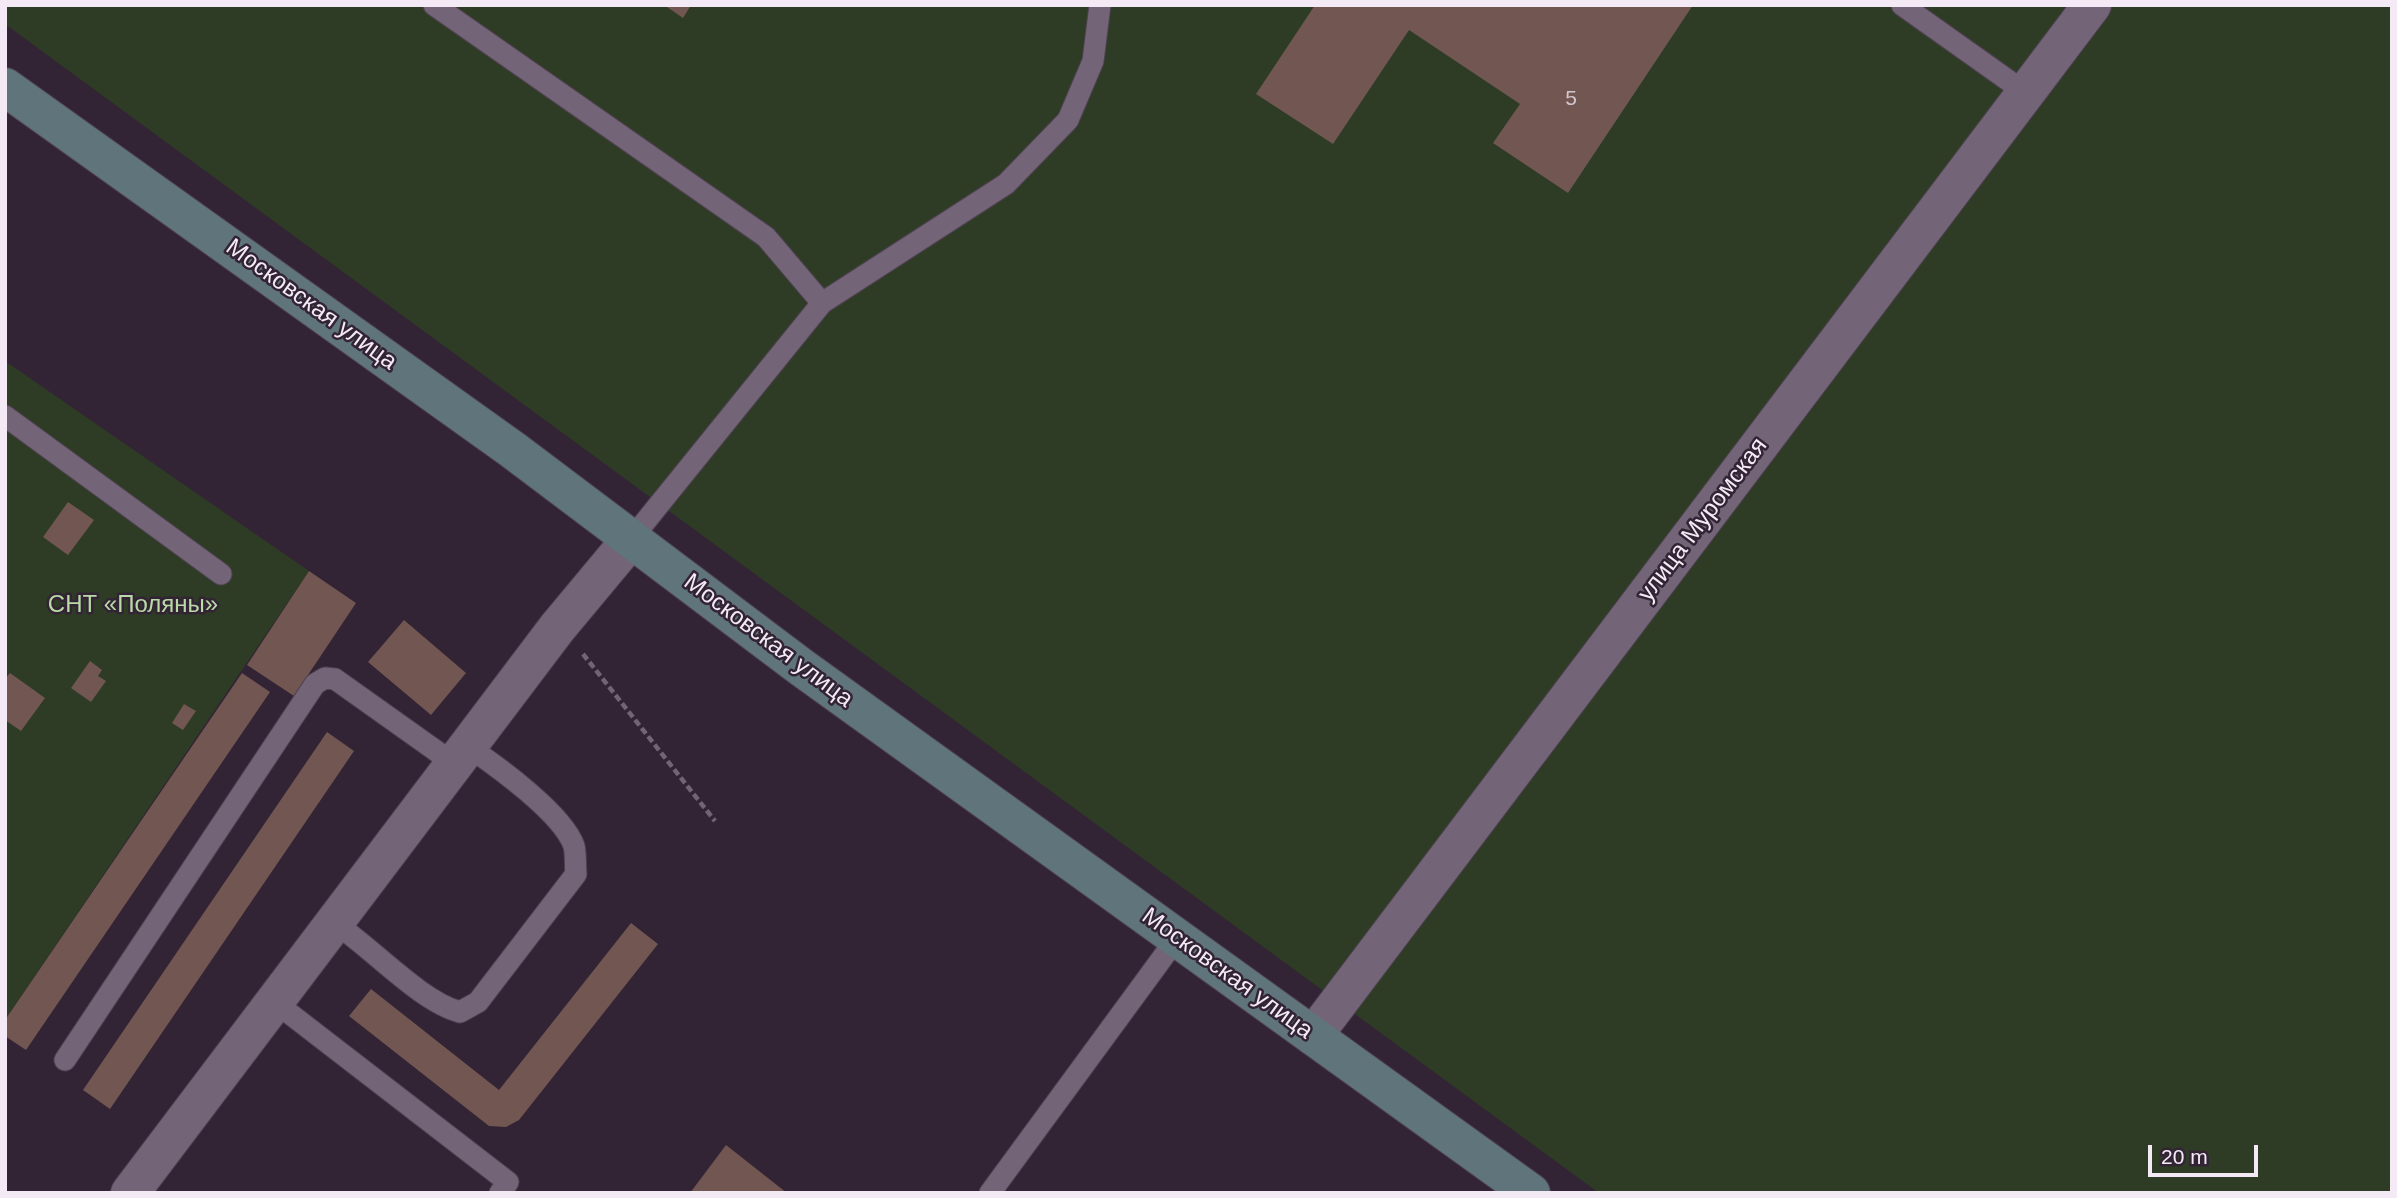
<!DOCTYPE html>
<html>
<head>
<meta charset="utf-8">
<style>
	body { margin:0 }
	#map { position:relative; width:2397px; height:1198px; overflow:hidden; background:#322435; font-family:Arial,sans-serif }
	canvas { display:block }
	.frame { position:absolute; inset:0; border:7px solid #f4eaf6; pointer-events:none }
	.scale { position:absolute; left:2148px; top:1145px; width:110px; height:32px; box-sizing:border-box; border:4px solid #f4eaf6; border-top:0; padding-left:9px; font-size:21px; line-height:24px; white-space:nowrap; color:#f4eaf6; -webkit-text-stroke:5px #322435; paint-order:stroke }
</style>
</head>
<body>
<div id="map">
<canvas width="2397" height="1198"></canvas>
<div class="frame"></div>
<div class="scale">20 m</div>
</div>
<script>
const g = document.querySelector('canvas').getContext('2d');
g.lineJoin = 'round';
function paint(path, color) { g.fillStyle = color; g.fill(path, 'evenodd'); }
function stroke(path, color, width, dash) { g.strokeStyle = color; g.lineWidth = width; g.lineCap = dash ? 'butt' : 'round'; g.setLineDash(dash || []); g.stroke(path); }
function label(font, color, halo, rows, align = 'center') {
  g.font = font + ' Arial,sans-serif'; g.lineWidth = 5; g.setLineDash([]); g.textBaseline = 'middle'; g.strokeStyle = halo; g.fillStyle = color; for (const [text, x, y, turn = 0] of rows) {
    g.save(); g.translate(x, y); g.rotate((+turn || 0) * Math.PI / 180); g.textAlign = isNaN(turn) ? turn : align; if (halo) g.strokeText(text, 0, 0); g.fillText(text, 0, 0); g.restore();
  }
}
paint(new Path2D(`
	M5 5H2392V1193H1599L5 24Z
	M5 361 309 571 5 1020Z`), '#2e3c25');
paint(new Path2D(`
	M664 5H691L683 18Z
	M1315 5H1693L1568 193 1493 143 1520 104 1409 30 1333 144 1256 94Z
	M68 502 94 520 68 555 43 537Z
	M309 571 356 603 294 696 247 665Z
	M404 620 466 673 431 715 368 662Z
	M90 661 102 670 98 676 106 681 91 702 71 688Z
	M10 673 45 698 21 731 5 720V679Z
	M242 673 270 692 26 1050 5 1036V1020Z
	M184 704 196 711 183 730 172 723Z
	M327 732 354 751 110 1109 83 1090Z
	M631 923 658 944 519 1120 506 1127 489 1126 349 1016 371 989 499 1090Z
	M726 1145 787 1193H690Z`), '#715652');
const service = new Path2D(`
	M434 5 766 237 822 303
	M1902 5 2026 93
	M5 416 221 574
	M632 538 822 303 1006 184 1068 120 1093 61 1100 5
	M336 924C372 948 421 1002 460 1012L478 1002 576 874C575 865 576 854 574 846 563 814 498 767 470 748
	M276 1003 508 1182 500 1193
	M65 1060 315 684 325 678 335 679 456 765
	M990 1193 1177 938`);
const minor = new Path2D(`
	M1313 1036 2092 5
	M130 1193 557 628 632 538`);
const secondary = new Path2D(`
	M5 87 513 450 801 667 1531 1193`);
stroke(service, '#4e4251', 23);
stroke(minor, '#4e4251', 40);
stroke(secondary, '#4e4251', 40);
stroke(new Path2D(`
	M583 654 715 821`), '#716474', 4.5, [7, 3.5]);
stroke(service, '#746478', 21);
stroke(minor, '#746478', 38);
stroke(secondary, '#60747c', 38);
label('21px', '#d3c5cd', null, [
	["5",1571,99]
]);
label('24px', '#f4eaf6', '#322435', [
	["Московская улица",311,305,36],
	["улица Муромская",1703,520,-53],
	["Московская улица",768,641,37],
	["Московская улица",1227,974,36]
]);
label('24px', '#b9d9a5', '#322435', [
	["СНТ «Поляны»",133,605]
]);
</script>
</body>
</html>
